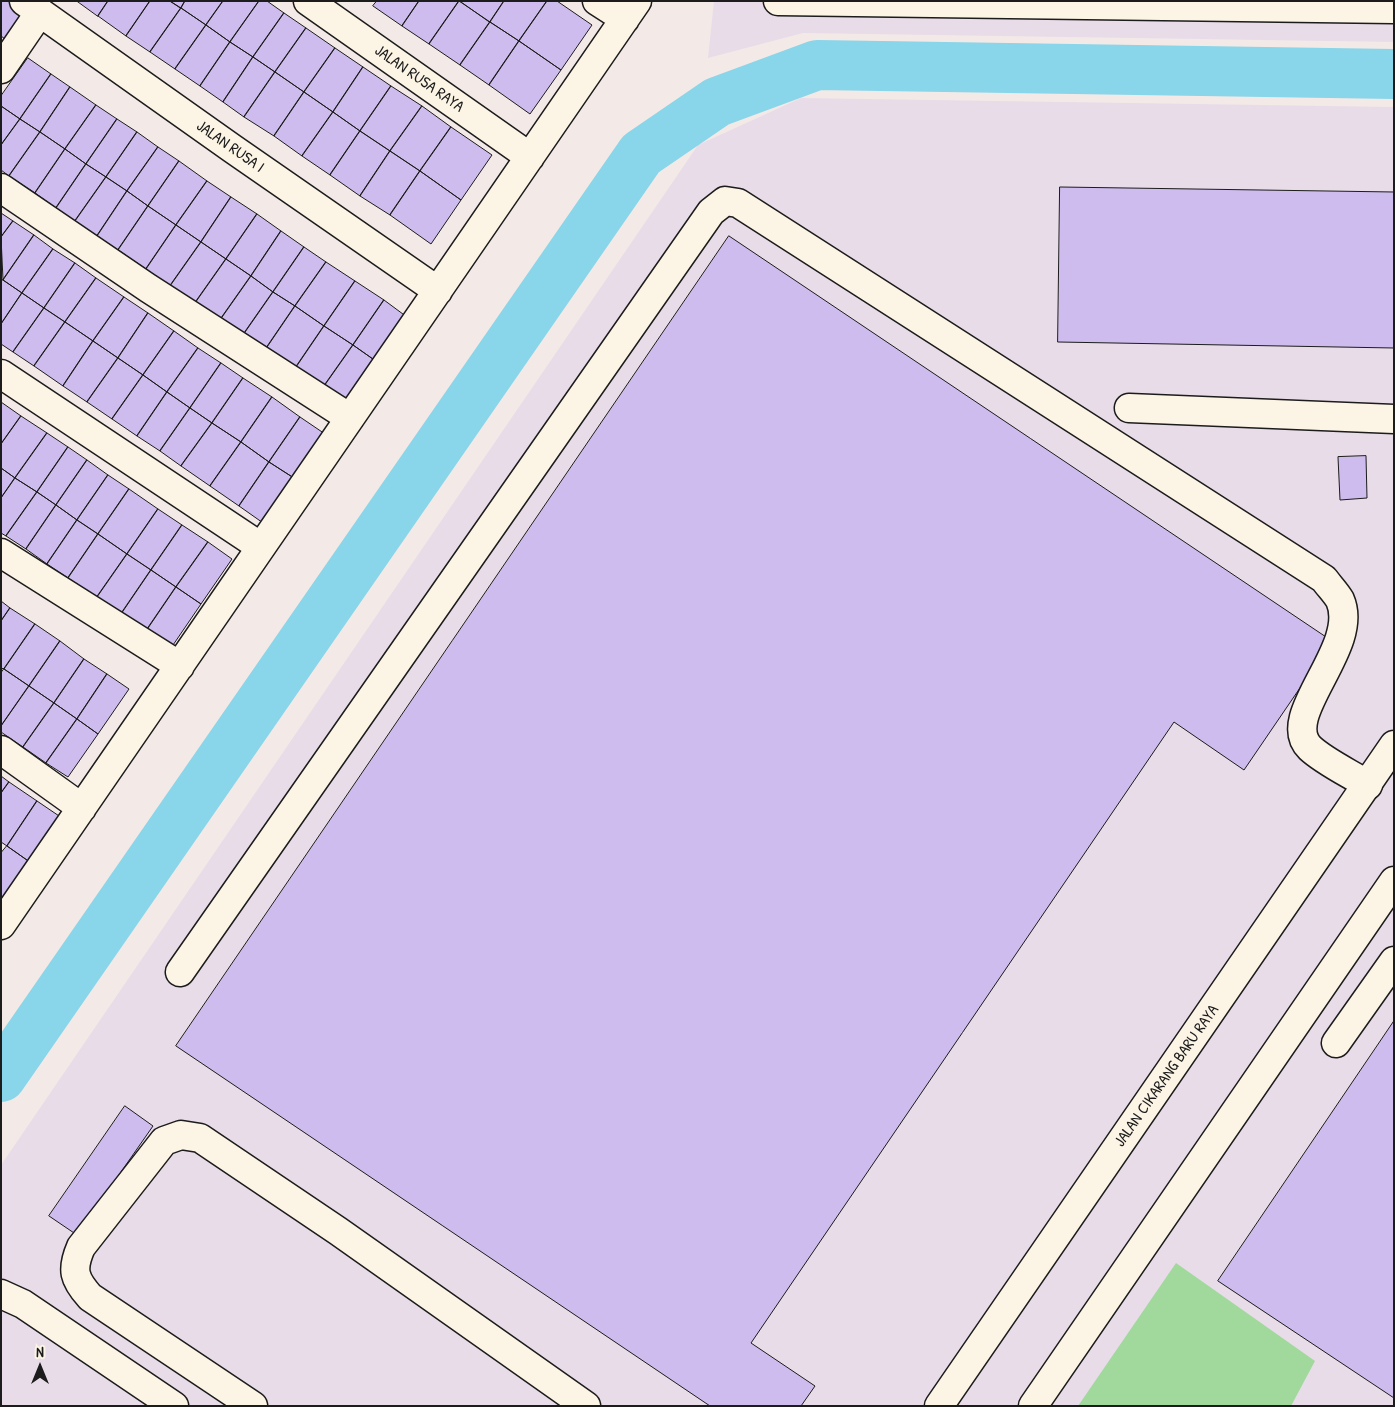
<!DOCTYPE html>
<html>
<head>
<meta charset="utf-8">
<style>
	body { margin:0 }
	#map { position:relative; width:1395px; height:1407px; overflow:hidden; background:#f3eae7; font-family:"Patrick Hand",sans-serif }
	canvas { display:block }
	.frame { position:absolute; inset:0; border:2px solid #1c1c1c; pointer-events:none }
	.north { position:absolute; left:15px; top:1342px; width:50px; height:50px; -webkit-text-stroke:4px #fcf5e5; paint-order:stroke; rotate:0deg; font-size:14px; font-weight:700; line-height:20px; text-align:center; color:#1c1c1c }
	.north::after { content:''; display:block; margin:auto; width:18px; height:22px; background:#1c1c1c; clip-path:polygon(50% 0,100% 100%,50% 72%,0 100%) }
</style>
</head>
<body>
<div id="map">
<canvas width="1395" height="1407"></canvas>
<div class="frame"></div>
<div class="north">N</div>
</div>
<script>
const g = document.querySelector('canvas').getContext('2d');
g.lineJoin = 'round';
function paint(path, color) { g.fillStyle = color; g.fill(path, 'evenodd'); }
function stroke(path, color, width, dash) { g.strokeStyle = color; g.lineWidth = width; g.lineCap = dash ? 'butt' : 'round'; g.setLineDash(dash || []); g.stroke(path); }
function label(font, color, halo, rows, align = 'center') {
  g.font = font + ' "Patrick Hand",sans-serif'; g.lineWidth = 5; g.setLineDash([]); g.textBaseline = 'middle'; g.strokeStyle = halo; g.fillStyle = color; for (const [text, x, y, turn = 0] of rows) {
    g.save(); g.translate(x, y); g.rotate((+turn || 0) * Math.PI / 180); g.textAlign = isNaN(turn) ? turn : align; if (halo) g.strokeText(text, 0, 0); g.fillText(text, 0, 0); g.restore();
  }
}
paint(new Path2D(`
	M714 1H1394V42L803 33 708 58Z
	M801 98 1394 107V1406H1V1165L698 145Z`), '#e8dce9');
paint(new Path2D(`
	M1176 1263 1315 1361 1291 1406H1078Z`), '#a1d99d');
stroke(new Path2D(`
	M1 1077 641 154 717 102 817 65 1394 74`), '#89d5e9', 50);
const building = new Path2D(`
	M1 1H16L30 10 9 42 1 36Z
	M77 1H108L98 16Z
	M108 1H150L126 36 98 16Z
	M150 1H170L181 8 150 52 126 36Z
	M170 1H185L181 8Z
	M185 1H223L206 25 181 8Z
	M223 1H259L230 42 206 25Z
	M259 1H267L284 13 253 57 230 42Z
	M377 1H419L402 26 373 6Z
	M419 1H459L429 44 402 26Z
	M459 1 490 22 460 65 429 44Z
	M460 1H504L490 22Z
	M504 1H547L519 41 490 22Z
	M547 1H557L592 25 561 70 519 41Z
	M181 8 206 25 175 69 150 52Z
	M284 13 306 28 275 72 253 57Z
	M490 22 519 41 489 85 460 65Z
	M206 25 230 42 200 86 175 69Z
	M306 28 335 48 304 92 275 72Z
	M519 41 561 70 530 114 489 85Z
	M230 42 253 57 223 102 200 86Z
	M335 48 363 67 333 112 304 92Z
	M253 57 275 72 244 117 223 102Z
	M28 58 51 74 20 119 1 106V96Z
	M363 67 391 86 360 131 333 112Z
	M275 72 304 92 274 136 244 117Z
	M51 74 70 87 40 132 20 119Z
	M391 86 422 106 390 151 360 131Z
	M70 87 96 105 65 149 40 132Z
	M304 92 333 112 302 156 274 136Z
	M96 105 117 119 86 164 65 149Z
	M1 106 20 119 1 145Z
	M422 106 451 127 420 171 390 151Z
	M333 112 360 131 330 175 302 156Z
	M20 119 40 132 9 176 1 170V145Z
	M117 119 137 132 106 177 86 164Z
	M451 127 492 155 461 200 420 171Z
	M360 131 390 151 360 196 330 175Z
	M40 132 65 149 35 193 9 176Z
	M137 132 158 147 127 191 106 177Z
	M158 147 179 161 148 206 127 191Z
	M65 149 86 164 56 208 35 193Z
	M390 151 420 171 390 215 360 196Z
	M179 161 207 181 176 225 148 206Z
	M86 164 106 177 75 221 56 208Z
	M420 171 461 200 431 244 390 215Z
	M106 177 127 191 97 236 75 221Z
	M207 181 231 197 201 242 176 225Z
	M1060 187 1394 192V348L1058 342Z
	M127 191 148 206 118 250 97 236Z
	M231 197 257 214 226 259 201 242Z
	M148 206 176 225 146 269 118 250Z
	M1 213 13 221 1 237Z
	M257 214 281 231 251 276 226 259Z
	M13 221 34 235 3 280 1 237Z
	M176 225 201 242 170 286 146 269Z
	M281 231 304 247 273 292 251 276Z
	M34 235 53 249 22 293 3 280Z
	M729 236 1332 641 1244 770 1174 722 751 1343 815 1386 801 1406H710L176 1046Z
	M201 242 226 259 195 303 170 286Z
	M304 247 326 262 295 306 273 292Z
	M53 249 75 263 44 308 22 293Z
	M226 259 251 276 220 320 195 303Z
	M326 262 355 281 324 326 295 306Z
	M75 263 96 278 65 322 44 308Z
	M251 276 273 292 243 335 220 320Z
	M96 278 124 297 93 341 65 322Z
	M3 280 22 293 1 324V282Z
	M355 281 384 300 353 345 324 326Z
	M273 292 295 306 265 350 243 335Z
	M22 293 44 308 13 352 1 344V324Z
	M124 297 148 313 118 358 93 341Z
	M384 300 411 320 380 364 353 345Z
	M295 306 324 326 294 370 265 350Z
	M44 308 65 322 34 366 13 352Z
	M148 313 174 331 143 375 118 358Z
	M65 322 93 341 63 386 34 366Z
	M324 326 353 345 322 389 294 370Z
	M174 331 198 348 167 392 143 375Z
	M93 341 118 358 87 402 63 386Z
	M353 345 380 364 350 408 322 389Z
	M198 348 221 363 190 408 167 392Z
	M118 358 143 375 112 419 87 402Z
	M221 363 243 378 212 423 190 408Z
	M143 375 167 392 137 436 112 419Z
	M243 378 272 397 241 442 212 423Z
	M167 392 190 408 160 451 137 436Z
	M272 397 300 417 269 462 241 442Z
	M1 402 21 416 1 444Z
	M190 408 212 423 181 466 160 451Z
	M21 416 47 433 15 478 1 468V444Z
	M300 417 328 436 297 480 269 462Z
	M212 423 241 442 210 486 181 466Z
	M47 433 68 447 37 492 15 478Z
	M241 442 269 462 239 506 210 486Z
	M68 447 87 460 56 505 37 492Z
	M1366 456 1367 498 1340 500 1338 457Z
	M87 460 108 475 77 520 56 505Z
	M269 462 297 480 266 525 239 506Z
	M1 468 15 478 1 498Z
	M108 475 129 489 98 534 77 520Z
	M15 478 37 492 6 536 1 533V498Z
	M129 489 158 509 127 554 98 534Z
	M37 492 56 505 26 549 6 536Z
	M56 505 77 520 47 564 26 549Z
	M158 509 182 525 151 570 127 554Z
	M77 520 98 534 68 578 47 564Z
	M182 525 208 542 176 587 151 570Z
	M98 534 127 554 97 597 68 578Z
	M208 542 232 559 201 604 176 587Z
	M127 554 151 570 121 614 97 597Z
	M151 570 176 587 146 631 121 614Z
	M176 587 201 604 171 648 146 631Z
	M1 601 10 608 1 621Z
	M10 608 35 624 4 669 1 668V621Z
	M35 624 60 641 29 686 4 669Z
	M60 641 84 659 54 703 29 686Z
	M84 659 107 674 77 719 54 703Z
	M4 669 29 686 1 726V673Z
	M107 674 129 689 98 734 77 719Z
	M29 686 54 703 23 747 1 732V726Z
	M54 703 77 719 46 763 23 747Z
	M77 719 98 734 68 777 46 763Z
	M1 776 9 782 1 793Z
	M9 782 37 801 7 846 1 842V793Z
	M37 801 65 820 34 865 7 846Z
	M7 846 34 865 1 907V853Z
	M1394 1021V1398L1218 1281Z
	M125 1106 153 1126 77 1235 49 1216Z`);
paint(building, '#cdbced');
stroke(building, '#1c1c1c', 1);
const minor = new Path2D(`
	M24 1 233 149 438 291
	M308 1 530 157
	M597 1 625 19
	M778 1 1394 9
	M1 69 40 12
	M1 188 148 288 350 418
	M1 374 261 547
	M1129 408 1394 419
	M1 553 180 666
	M1 750 82 808
	M1 925 637 1
	M180 972 711 212 725 201 738 203 1324 579C1329 586 1336 593 1340 600 1361 648 1277 716 1310 748 1325 762 1351 774 1368 785
	M1336 1043 1394 961
	M1 1294 23 1304 174 1406
	M253 1406 90 1297C74 1279 71 1270 81 1247L164 1141 181 1135 200 1138 338 1231 586 1406`);
const major = new Path2D(`
	M939 1406 1394 745
	M1033 1406 1394 881`);
stroke(minor, '#1c1c1c', 31);
stroke(major, '#1c1c1c', 31);
stroke(minor, '#fcf5e5', 28);
stroke(major, '#fcf5e5', 28);
label('16px', '#1c1c1c', '#fcf5e5', [
	["JALAN RUSA RAYA",419,79,35],
	["JALAN RUSA I",230,147,35],
	["JALAN CIKARANG BARU RAYA",1167,1076,-55]
]);
</script>
</body>
</html>
